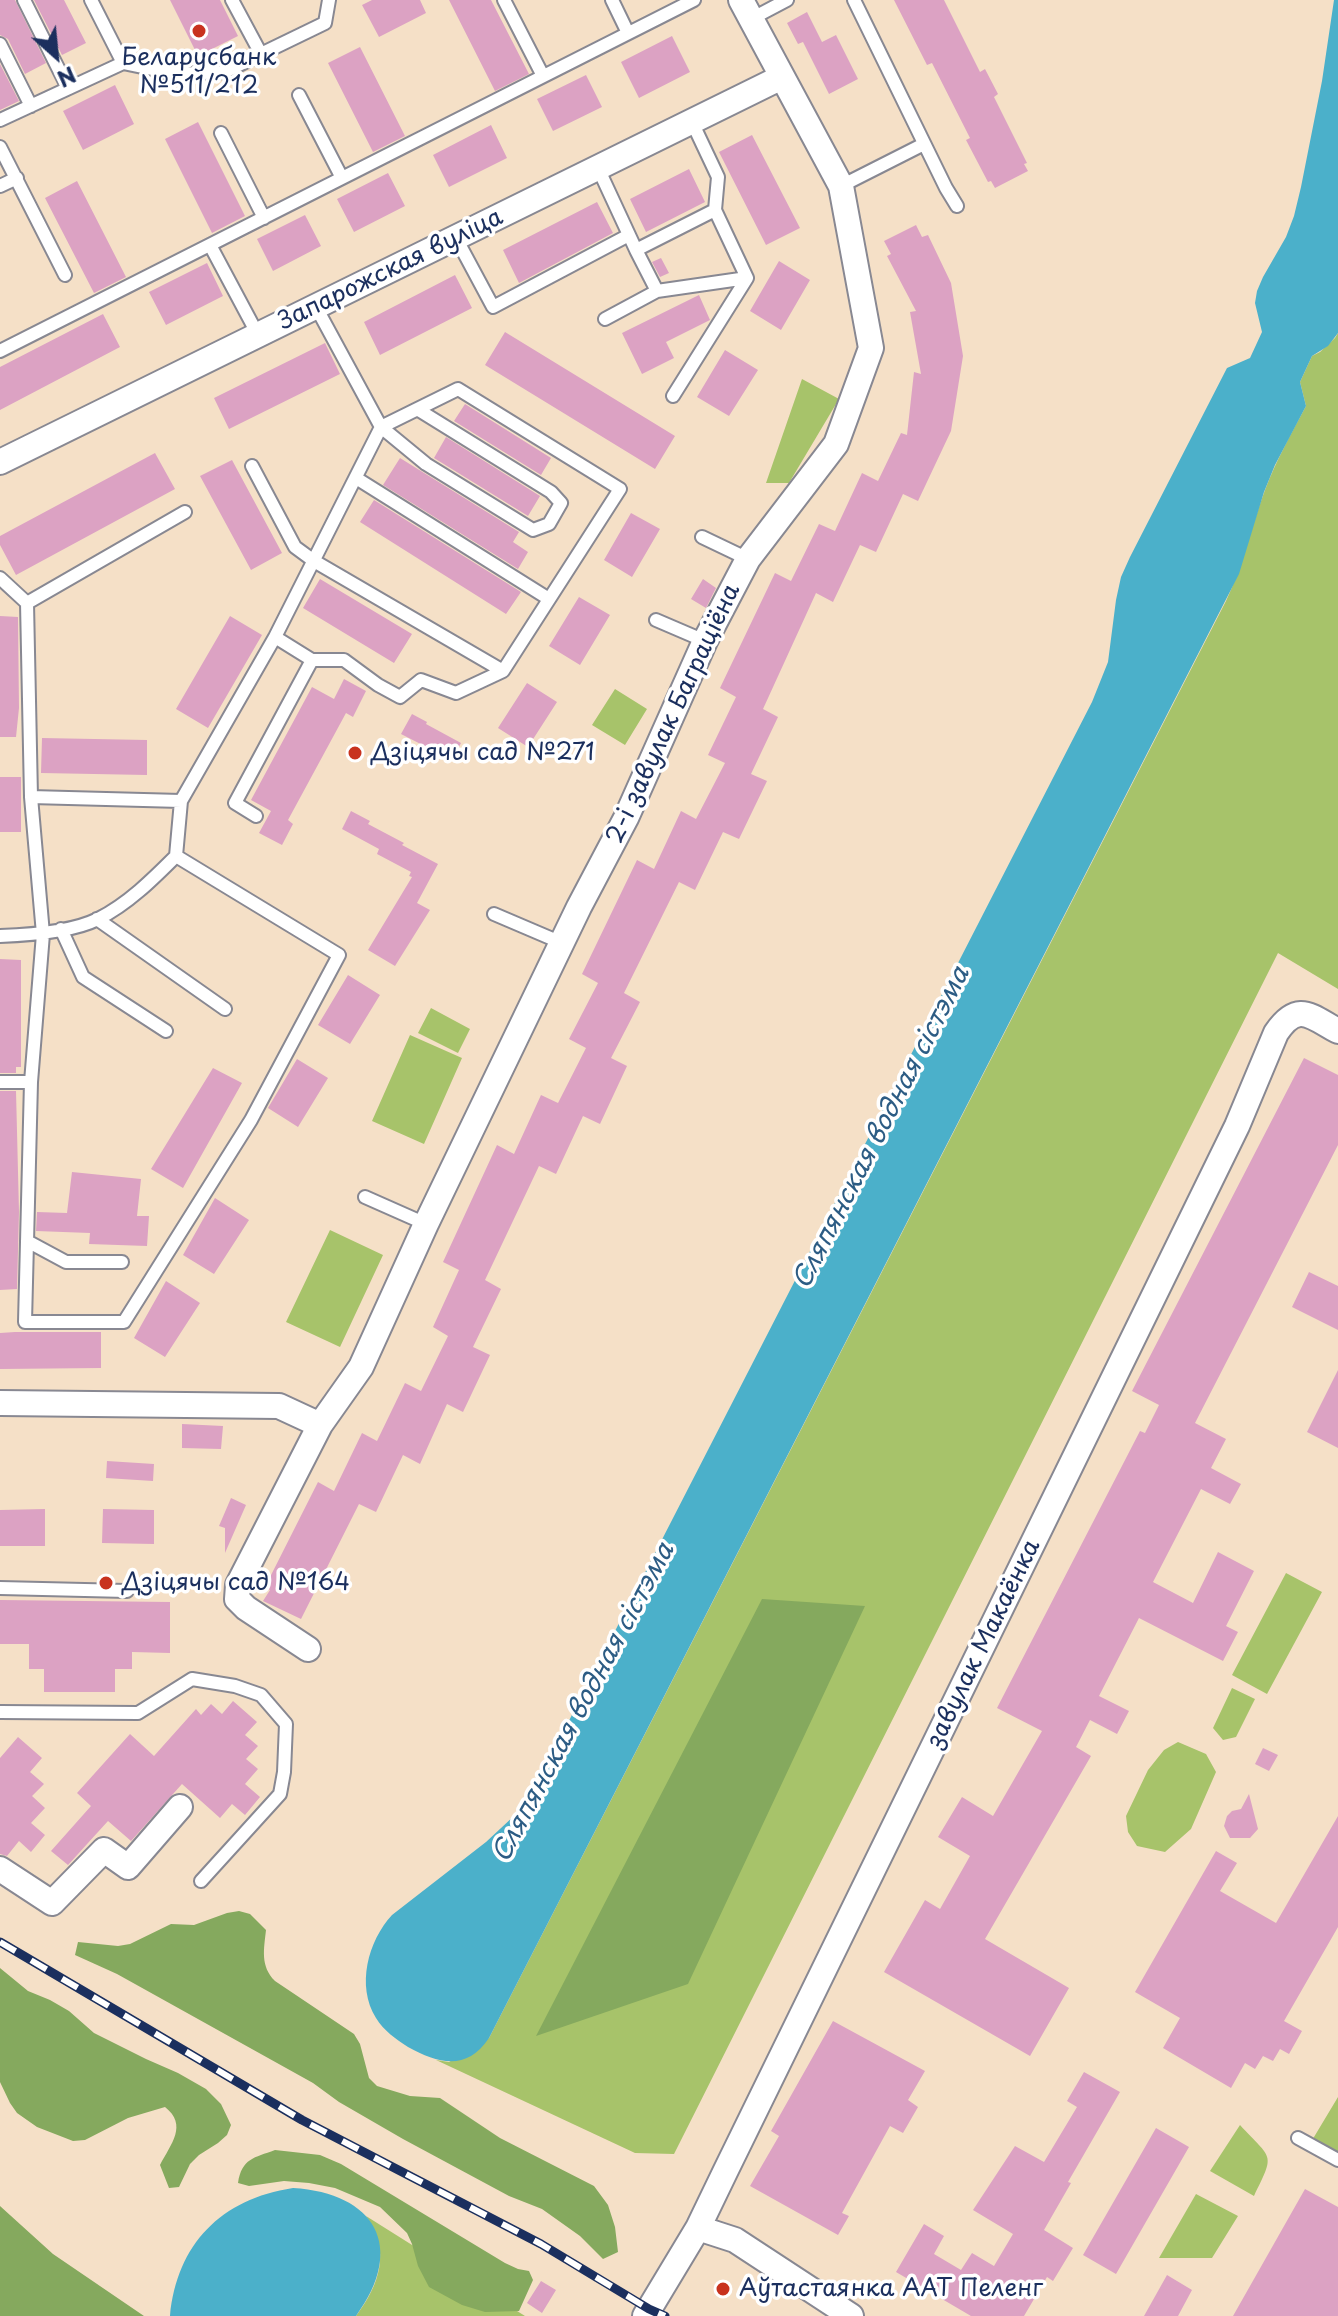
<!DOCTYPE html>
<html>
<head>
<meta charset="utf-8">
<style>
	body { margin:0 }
	#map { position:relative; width:1338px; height:2316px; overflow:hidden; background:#f5e0c7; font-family:"Playpen Sans",sans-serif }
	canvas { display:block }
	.north { position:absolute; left:16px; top:16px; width:80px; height:80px; -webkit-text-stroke:6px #fff; paint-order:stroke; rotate:153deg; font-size:22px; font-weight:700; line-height:32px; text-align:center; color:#1b2f5e }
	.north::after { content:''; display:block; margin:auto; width:28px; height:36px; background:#1b2f5e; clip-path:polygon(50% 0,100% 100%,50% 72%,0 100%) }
</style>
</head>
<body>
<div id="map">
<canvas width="1338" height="2316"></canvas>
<div class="north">N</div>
</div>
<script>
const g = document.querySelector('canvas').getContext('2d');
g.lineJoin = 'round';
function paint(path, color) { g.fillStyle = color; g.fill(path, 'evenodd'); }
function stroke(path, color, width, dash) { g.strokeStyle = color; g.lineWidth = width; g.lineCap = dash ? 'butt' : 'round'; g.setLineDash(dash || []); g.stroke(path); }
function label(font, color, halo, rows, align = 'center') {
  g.font = font + ' "Playpen Sans",sans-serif'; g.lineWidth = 7; g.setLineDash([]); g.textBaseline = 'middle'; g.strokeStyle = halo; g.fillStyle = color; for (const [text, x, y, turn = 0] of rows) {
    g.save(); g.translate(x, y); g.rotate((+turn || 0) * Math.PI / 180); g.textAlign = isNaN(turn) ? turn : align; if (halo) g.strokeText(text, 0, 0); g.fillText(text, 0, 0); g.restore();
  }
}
paint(new Path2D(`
	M1338 333V989L1278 953 674 2154 635 2153 436 2060 449 2062 489 2038 1226 601C1243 565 1251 527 1265 490 1276 461 1291 434 1306 406L1300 382 1312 356 1320 352 1335 338Z
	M802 379 839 399 789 483H766Z
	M615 689 647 709 625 745 592 725Z
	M431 1008 470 1029 458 1053 418 1033Z
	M410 1035 462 1058 424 1144 372 1121Z
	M330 1230 383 1255 340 1347 286 1322Z
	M1286 1573 1322 1592 1267 1694 1232 1675Z
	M1232 1688 1255 1699 1236 1737 1223 1740 1213 1728Z
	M1178 1742 1206 1754 1216 1772 1191 1829 1165 1852 1137 1846 1128 1832 1126 1816 1148 1770 1164 1750Z
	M1338 2097V2158L1311 2142Z
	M1240 2125C1272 2160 1276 2152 1254 2196L1210 2171Z
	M1196 2194 1238 2216 1212 2258H1159Z
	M366 2216 525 2316H356C380 2284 391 2251 366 2216Z`), '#a7c36a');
paint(new Path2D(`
	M762 1599 865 1606 688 1984 536 2036Z
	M239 1911 250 1914 266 1930C264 1949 260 1966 275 1981L354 2034 360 2044 369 2078 377 2086 410 2096 440 2098 500 2138 594 2186 608 2205 615 2227 618 2252 603 2259 580 2236 542 2209 509 2196 403 2139 339 2102 313 2083 117 1974 75 1955 78 1942 118 1946 130 1944 171 1924 194 1925 227 1913Z
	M0 1968 28 1991 50 2000 69 2011 94 2033 146 2059 178 2073 206 2089 221 2104 231 2125 227 2135 218 2143 199 2155 190 2164 179 2187 169 2188 160 2165C171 2144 188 2125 165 2107L128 2118 85 2140 73 2141 37 2127 17 2113 10 2103 0 2082Z
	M275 2150 320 2155 341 2164 505 2263 518 2269 529 2271 533 2280 519 2311 485 2312 462 2305 429 2287 418 2266 412 2244 407 2233 380 2207 335 2188 309 2183 284 2181 249 2186 238 2183C242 2158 254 2158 275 2150Z
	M0 2206 53 2254 144 2316H0Z`), '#85a95e');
paint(new Path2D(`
	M1334 0H1338V333L1328 346 1312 356 1300 382 1306 406 1275 465 1264 492 1239 574 489 2038C467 2071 439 2064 408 2047 396 2039 384 2031 376 2018 356 1986 368 1941 392 1915L486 1842 515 1815 538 1781 1092 702 1108 662 1116 600 1121 577 1130 557 1227 368 1250 358 1262 332 1255 303 1257 291 1263 277 1286 237 1294 216 1301 187 1322 81Z
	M293 2188C375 2193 407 2247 356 2316H170C177 2244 221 2199 293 2188Z`), '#4bb0ca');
paint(new Path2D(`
	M0 0H15L46 63 25 74 8 39 0 35Z
	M34 0H64L86 43 62 55Z
	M170 0H220L238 36 198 56Z
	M372 0H420L426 13 379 37 362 5Z
	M449 0H491L529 74 495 91Z
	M894 0H944L980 72 985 69 998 94 994 97 1027 163 1024 164 1028 171 995 188 991 181 988 182 966 140 970 138 932 63 927 65Z
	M807 12 822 42 836 35 858 79 829 94 803 42 798 44 787 23Z
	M672 36 690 72 639 98 621 62Z
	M360 47 405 136 373 152 328 63Z
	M0 64 19 101 0 110Z
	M586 75 602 107 553 131 537 99Z
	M115 85 134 124 83 150 63 111Z
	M198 122 245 216 212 233 165 139Z
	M491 125 507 158 449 187 433 155Z
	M752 135 800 228 766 245 719 152Z
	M689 169 705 202 646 232 630 199Z
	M388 173 405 206 354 232 337 199Z
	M77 181 126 277 94 293 45 198Z
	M597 202 613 233 519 283 503 250Z
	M305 215 321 246 273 271 257 239Z
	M916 225 922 237 928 235 951 283 963 356 951 431 918 501 903 494 876 552 860 545 833 602 816 593 763 709 778 717 751 774 767 781 739 839 723 832 695 890 679 882 624 993 640 1002 611 1058 627 1066 600 1124 583 1116 556 1174 539 1166 485 1280 501 1289 473 1347 490 1355 463 1412 447 1404 420 1464 403 1455 376 1512 359 1504 301 1619 263 1601 270 1590 265 1587 318 1482 334 1491 362 1433 377 1441 405 1383 421 1391 448 1336 433 1327 459 1270 443 1262 497 1145 514 1154 541 1095 558 1103 586 1048 569 1039 598 983 582 974 637 860 654 869 681 811 696 819 725 763 708 755 736 697 720 688 775 573 791 581 819 524 835 531 862 473 878 481 901 433 907 435 914 372 921 374 910 312 916 311 887 256 891 254 884 241Z
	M661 258 669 273 660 277 652 262Z
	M779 261 810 280 781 330 750 311Z
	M207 263 223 296 166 325 149 292Z
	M455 275 472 308 380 355 364 322Z
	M699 295 710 320 666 342 674 358 642 374 622 333Z
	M103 314 120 347 0 410V367Z
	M505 332 675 436 655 469 485 365Z
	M325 343 340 374 229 429 214 398Z
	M725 350 758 370 729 416 697 397Z
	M465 404 551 458 541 475 454 421Z
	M446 437 540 496 528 516 434 458Z
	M155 453 175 489 16 575 0 545V536Z
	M400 458 519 532 513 542 528 552 518 569 383 485Z
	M232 460 282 553 251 570 200 476Z
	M374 500 521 592 506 614 360 522Z
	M631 513 660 529 632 577 604 560Z
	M320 579 412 634 394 663 303 608Z
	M703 579 716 588 706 608 691 599Z
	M579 597 610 615 580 665 549 646Z
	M0 616 18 617 19 708 16 737H0Z
	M230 616 262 635 208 728 176 709Z
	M344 679 366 691 353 717 346 713 288 820 293 824 282 845 259 833 271 811 251 800 312 687 334 699Z
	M527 683 557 702 528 747 498 728Z
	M412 714 427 722 426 724 461 743 452 760 401 734Z
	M42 738 147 740V775L41 773Z
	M0 777H21V832H0Z
	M351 811 370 821 368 824 404 843 402 845 438 864 417 903 430 910 395 966 368 950 412 877 409 876 411 872 377 854 379 849 342 829Z
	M0 959 21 960V1067H16V1073H0Z
	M348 975 380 995 350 1044 318 1025Z
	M1304 1058 1338 1075V1145L1195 1423 1226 1439 1211 1468 1241 1484 1230 1504 1201 1489 1153 1582 1193 1603 1218 1552 1254 1571 1226 1626 1238 1632 1223 1661 1139 1618 1099 1696 1129 1711 1117 1734 1090 1720 1076 1747 1091 1756 985 1939 1069 1988 1030 2056 884 1972 925 1900 940 1909 970 1856 938 1837 962 1797 993 1816 1042 1731 997 1708 1140 1431 1145 1433 1159 1405 1132 1391Z
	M297 1059 328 1078 298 1127 268 1108Z
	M213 1068 242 1083 183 1188 151 1169Z
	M0 1091H16L19 1212 17 1289 0 1290Z
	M72 1172 141 1179 137 1216H149L147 1246 89 1244 90 1233 36 1231 37 1212 67 1213Z
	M215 1198 249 1220 214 1274 183 1255Z
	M1309 1272 1338 1286V1330L1292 1307Z
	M166 1281 200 1303 165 1357 134 1338Z
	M15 1332H101V1368L0 1369V1333Z
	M1338 1370V1448L1307 1432Z
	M182 1424 223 1426 221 1449 182 1448Z
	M107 1461 154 1464 153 1481 106 1478Z
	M231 1498 246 1505 225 1553V1528L219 1526Z
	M45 1509V1546H0V1510Z
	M103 1509 154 1510V1544L102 1543Z
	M0 1600 170 1602V1653L132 1652V1669H115V1692H44V1669H29V1644H0Z
	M233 1701 257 1722 245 1735 258 1746 246 1759 258 1769 245 1784 260 1797 245 1815 232 1804 220 1818 182 1784 131 1841 108 1821 68 1865 51 1851 91 1806 77 1793 130 1734 154 1756 196 1709 201 1715 211 1704 222 1714Z
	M18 1737 42 1758 30 1772 44 1784 32 1796 45 1808 31 1823 45 1835 31 1852 19 1841 7 1856 0 1854V1758Z
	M1263 1748 1278 1755 1269 1771 1255 1764Z
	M1249 1794 1258 1829 1250 1838H1230L1224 1826 1227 1816 1232 1811 1241 1809Z
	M1338 1816V1927L1284 2021 1302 2031 1289 2054 1280 2049 1273 2061 1263 2056 1255 2069 1245 2063 1231 2088 1163 2048 1180 2018 1135 1992 1216 1851 1237 1863 1220 1891 1276 1923Z
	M833 2021 925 2071 908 2100 918 2107 903 2133 890 2126 842 2213 849 2216 838 2235 750 2186 779 2136 771 2131Z
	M1084 2072 1120 2092 1068 2182 1071 2183 1044 2230 1073 2248 1053 2281 1047 2277 1024 2316H971L896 2272 924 2224 944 2236 934 2254 961 2270 972 2253 994 2266 1013 2234 973 2210 1015 2146 1044 2162 1077 2107 1067 2101Z
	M1156 2128 1189 2147 1116 2274 1083 2255Z
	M1305 2189 1338 2207V2316H1233Z
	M1167 2275 1192 2290 1178 2316H1144Z
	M541 2281 556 2290 542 2313 527 2303Z`), '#dca2c3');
const lane = new Path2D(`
	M24 0 68 88
	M232 0 261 54 325 23 329 0
	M504 0 543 76
	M612 0 628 33
	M854 0 946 188 957 206
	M751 19 787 0
	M0 44 31 106
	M123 63 176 74 225 72 261 54
	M299 95 342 178
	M0 120 123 63 91 0
	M692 122 718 177 715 210
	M221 133 264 218
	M0 147 65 275
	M598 168 636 250 715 210 747 278 673 396
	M0 186 17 178
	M841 186 924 144
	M456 238 493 307 629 235
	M210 245 258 335
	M636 250 657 291
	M316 307 381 427 426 464 533 530 549 524 561 503 551 492 417 409
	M605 319 657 291 747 278
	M0 351 694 0
	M252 466 295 547 314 561 503 671 620 489 458 389 381 427 275 637 312 660H344L378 685 400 697 421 680 456 693 503 671
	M356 478 549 599
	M702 537 748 559
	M0 578 27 603
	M656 620 705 641
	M31 797 181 801
	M256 816 235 803 312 660
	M176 856 339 955 251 1120 124 1322H25L31 1082 43 934 31 797 27 603 185 512
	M494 914 562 943
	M97 919 225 1009
	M61 929 83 977 166 1031
	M0 936C29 935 72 932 98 919 128 904 153 879 176 856L181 801 275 637
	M0 1082H31
	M365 1197 426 1224
	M27 1241 66 1262H122
	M0 1588 127 1591
	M0 1712 138 1713 192 1679 235 1686 261 1695 286 1724 284 1772 280 1794 201 1881
	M1298 2138 1338 2160`);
const street = new Path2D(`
	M0 462 782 77
	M0 1403 279 1406 320 1425
	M308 1649 246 1608 237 1599 238 1585 320 1425 361 1367 426 1224 579 907 626 818 705 641 748 559 836 444 871 348 841 186 741 0
	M0 1869 52 1903 104 1850 128 1867 180 1807
	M698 2228 735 2240 851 2316
	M645 2316 698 2228 726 2170 1237 1126 1276 1033C1298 1001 1310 1016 1338 1031`);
stroke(lane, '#888892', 16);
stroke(street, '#888892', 28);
stroke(lane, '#fff', 12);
stroke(street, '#fff', 24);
const rail = new Path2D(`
	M0 1942 302 2120 541 2244 649 2309 665 2316`);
stroke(rail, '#1b2f5e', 9);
stroke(rail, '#fff', 6, [18]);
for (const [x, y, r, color] of [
	[199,31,8,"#c8321e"],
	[355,753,8,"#c8321e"],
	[106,1583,8,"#c8321e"],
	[723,2289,8,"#c8321e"]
]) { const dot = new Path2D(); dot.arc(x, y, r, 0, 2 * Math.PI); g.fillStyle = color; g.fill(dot); stroke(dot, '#fff', 3); }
label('24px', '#1b2f5e', '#fff', [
	["Беларусбанк",199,58,"center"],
	["№511/212",199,86,"center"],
	["Дзіцячы сад №271",371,753],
	["Дзіцячы сад №164",122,1583],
	["Аўтастаянка ААТ Пеленг",739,2289]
], 'left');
label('24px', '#1b2f5e', '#fff', [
	["Запарожская вуліца",391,270,-26],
	["2-і завулак Баграціёна",674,714,-65],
	["завулак Макаёнка",984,1644,-64]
]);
label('italic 26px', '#2c5c84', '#fff', [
	["Сляпянская водная сістэма",882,1128,-63],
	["Сляпянская водная сістэма",584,1703,-62]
]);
</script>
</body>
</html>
